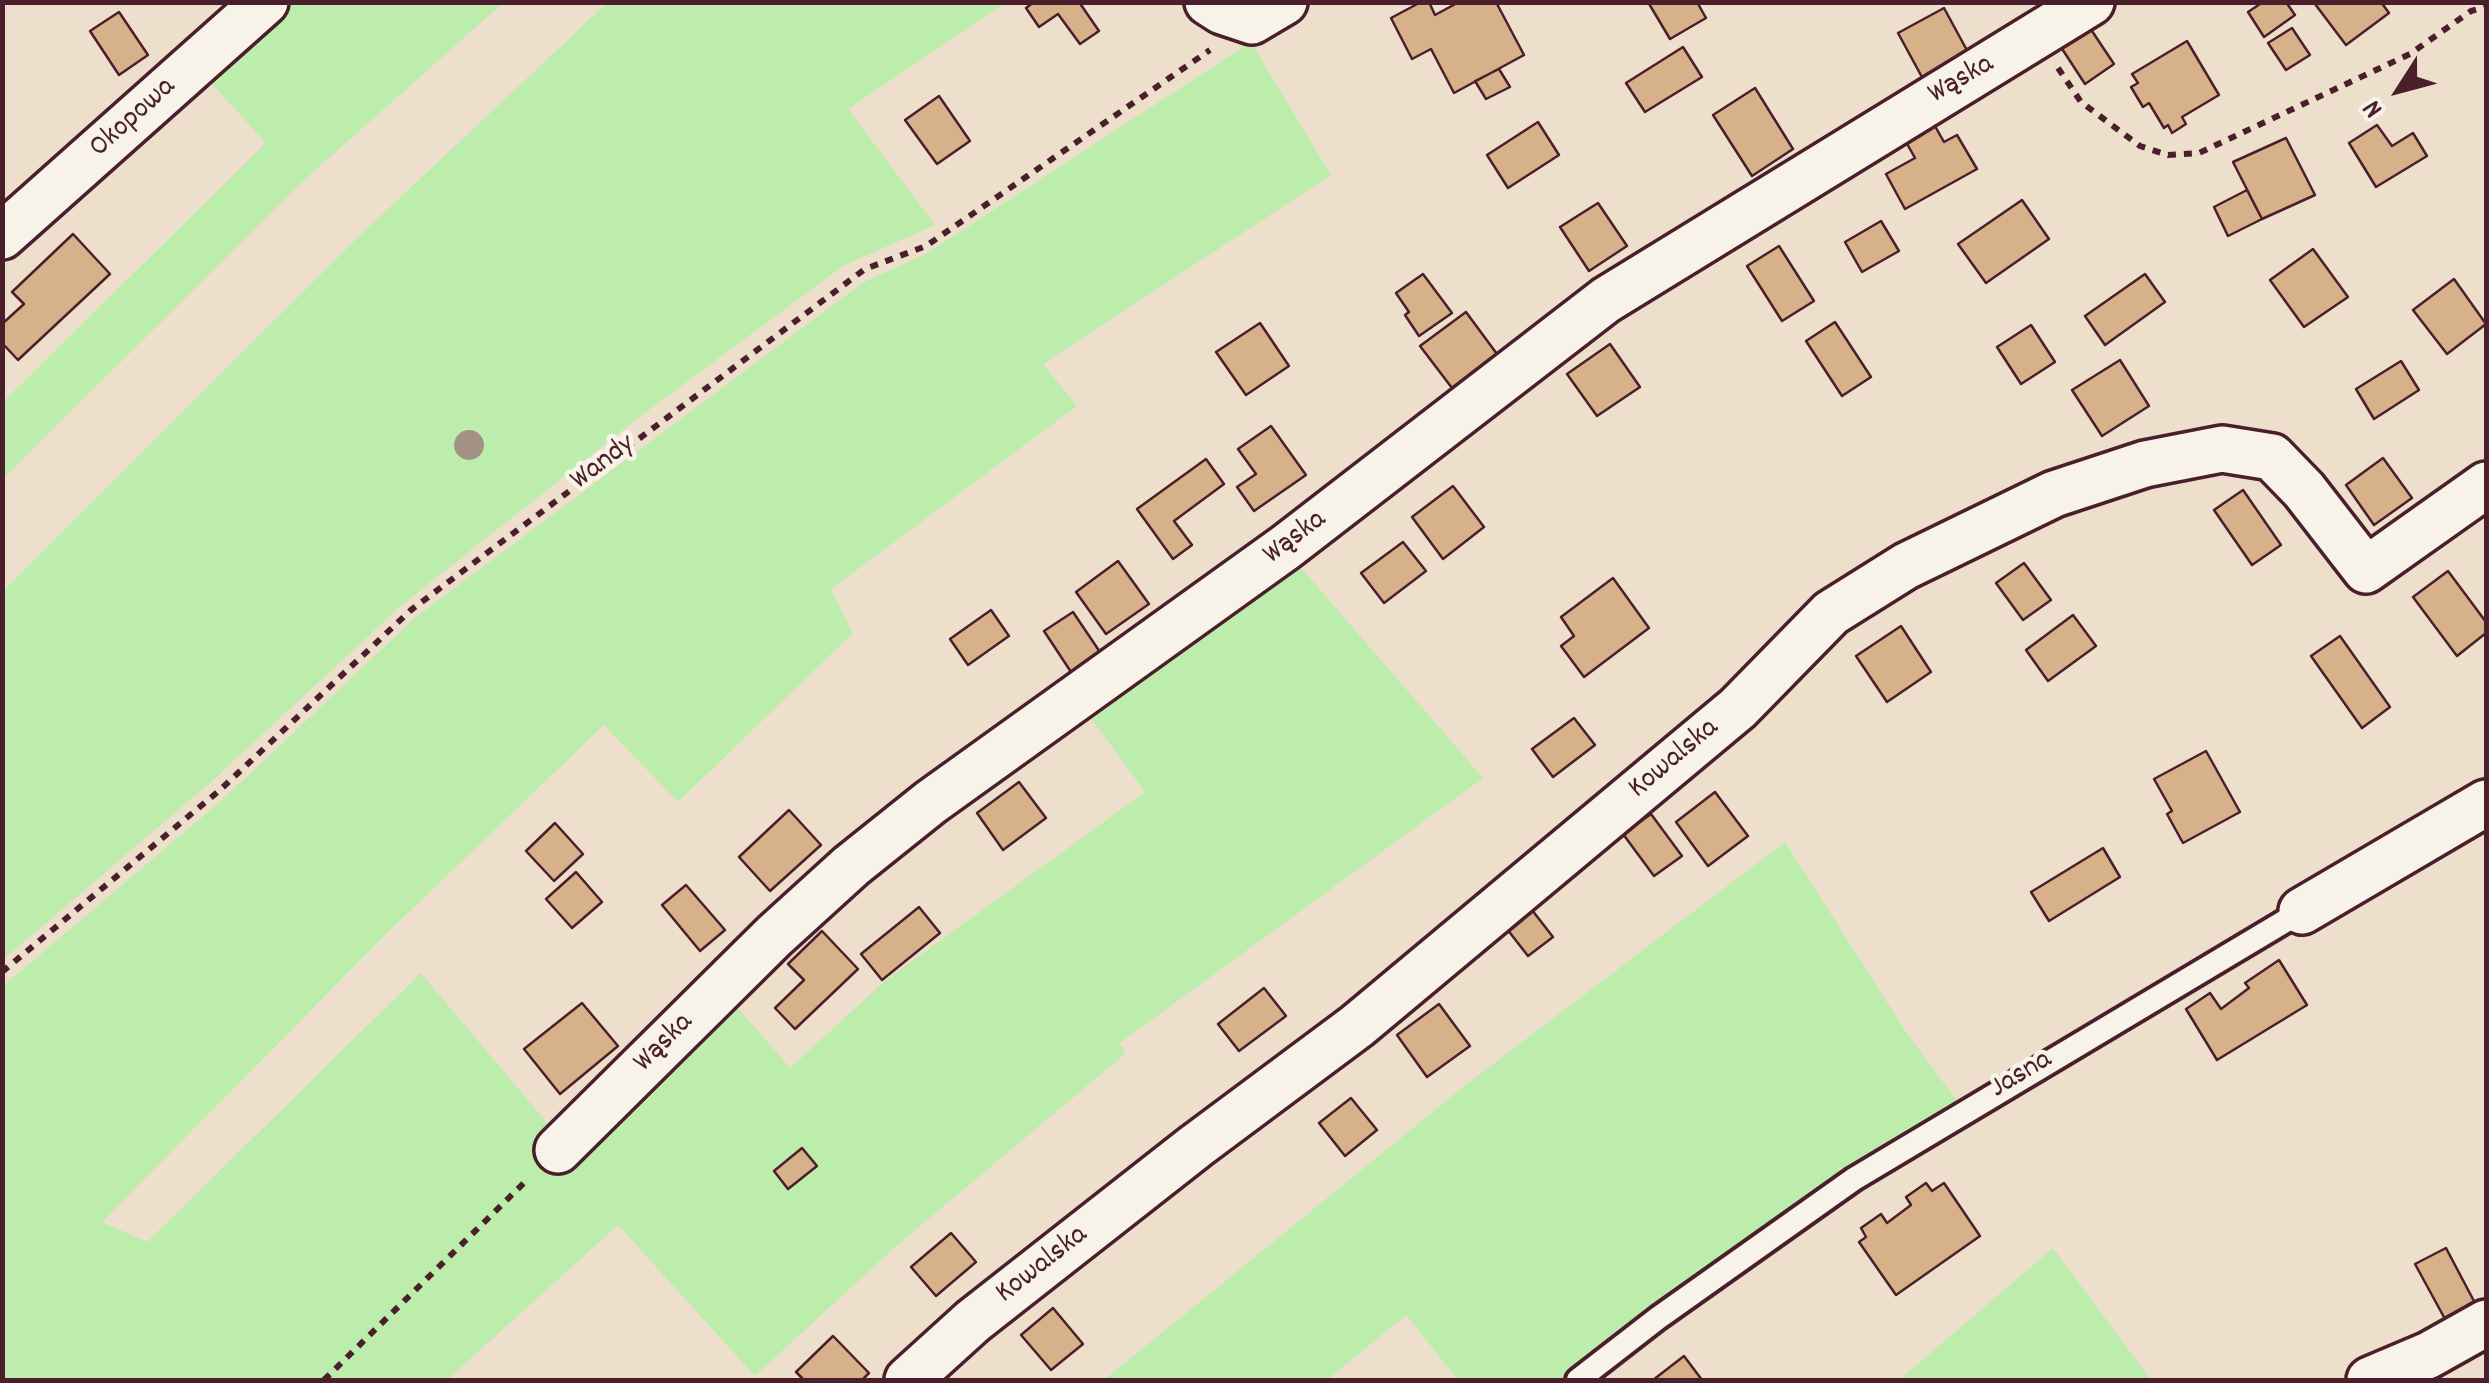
<!DOCTYPE html>
<html>
<head>
<meta charset="utf-8">
<style>
	body { margin:0 }
	#map { position:relative; width:2489px; height:1383px; overflow:hidden; background:#eddfcc; font-family:Dekko,sans-serif }
	canvas { display:block }
	.frame { position:absolute; inset:0; border:5px solid #4a1f2b; pointer-events:none }
	.north { position:absolute; left:2349px; top:40px; width:100px; height:100px; -webkit-text-stroke:8px #f7f3e8; paint-order:stroke; rotate:234deg; font-size:28px; font-weight:700; line-height:40px; text-align:center; color:#4a1f2b }
	.north::after { content:''; display:block; margin:auto; width:35px; height:45px; background:#4a1f2b; clip-path:polygon(50% 0,100% 100%,50% 72%,0 100%) }
</style>
</head>
<body>
<div id="map">
<canvas width="2489" height="1383"></canvas>
<div class="frame"></div>
<div class="north">N</div>
</div>
<script>
const g = document.querySelector('canvas').getContext('2d');
g.lineJoin = 'round';
function paint(path, color) { g.fillStyle = color; g.fill(path, 'evenodd'); }
function stroke(path, color, width, dash) { g.strokeStyle = color; g.lineWidth = width; g.lineCap = dash ? 'butt' : 'round'; g.setLineDash(dash || []); g.stroke(path); }
function label(font, color, halo, rows, align = 'center') {
  g.font = font + ' Dekko,sans-serif'; g.lineWidth = 9; g.setLineDash([]); g.textBaseline = 'middle'; g.strokeStyle = halo; g.fillStyle = color; for (const [text, x, y, turn = 0] of rows) {
    g.save(); g.translate(x, y); g.rotate((+turn || 0) * Math.PI / 180); g.textAlign = isNaN(turn) ? turn : align; if (halo) g.strokeText(text, 0, 0); g.fillText(text, 0, 0); g.restore();
  }
}
paint(new Path2D(`
	M608 2 1005 3 848 109 935 225 843 266 638 418 403 604 212 781 3 960V591L355 240Z
	M278 3H503L302 182 3 479V402L266 143 200 71Z
	M1251 42 1331 175 1043 364 1077 406 831 589 853 633 678 802 604 725 386 934 102 1222 147 1242 421 973 558 1136 714 980 790 1068 886 980 1145 792 1083 707 1290 555 1483 778 1120 1043 1125 1054 895 1247 755 1376 618 1225 447 1380H3L2 987 222 800 417 616 864 282 926 254Z
	M1785 842 1906 1032 1957 1101 1837 1177 1663 1299 1562 1380H1458L1406 1315 1327 1380H1104L1467 1084Z
	M2053 1248 2151 1380H1899Z`), '#bcedac');
const building = new Path2D(`
	M1034 2H1079L1099 31 1080 44 1058 14 1039 27 1026 8Z
	M1421 2H1429L1435 15 1459 2H1496L1524 55 1454 93 1431 49 1412 59 1391 18Z
	M1648 2H1697L1706 18 1670 39Z
	M2263 2H2286L2295 15 2264 37 2248 12Z
	M2381 2 2389 13 2346 45 2315 4Z
	M1944 8 1969 54 1923 79 1898 33Z
	M119 12 148 55 119 75 90 31Z
	M2084 19 2114 64 2085 84 2055 38Z
	M2292 28 2310 55 2286 70 2268 43Z
	M2187 41 2219 95 2182 117 2186 124 2172 133 2168 125 2164 128 2149 103 2143 107 2131 87 2138 83 2132 74Z
	M1683 47 1702 77 1645 112 1626 83Z
	M1499 69 1510 87 1486 99 1475 81Z
	M1755 88 1793 149 1752 176 1713 115Z
	M939 96 970 141 937 164 905 120Z
	M1931 119 1944 142 1957 135 1977 169 1905 209 1886 174 1915 158 1902 135Z
	M1538 122 1559 155 1508 188 1487 155Z
	M2377 125 2392 146 2413 133 2427 156 2376 187 2349 143Z
	M2286 138 2315 195 2262 219 2233 162Z
	M2247 190 2262 219 2228 236 2214 207Z
	M2022 200 2049 239 1986 283 1958 244Z
	M1598 203 1627 246 1589 271 1560 227Z
	M1881 221 1899 251 1862 272 1845 242Z
	M73 234 110 274 18 360 2 343V324L24 304 12 292Z
	M1779 246 1814 301 1782 321 1747 266Z
	M2313 249 2348 297 2304 327 2270 280Z
	M1423 274 1452 313 1419 336 1405 315 1409 312 1396 293Z
	M2145 274 2165 302 2105 345 2085 316Z
	M2454 279 2486 324 2447 354 2413 310Z
	M1466 312 1497 354 1452 388 1420 346Z
	M1835 322 1871 377 1842 396 1806 341Z
	M1260 323 1289 366 1246 395 1216 352Z
	M2031 325 2055 362 2021 384 1997 347Z
	M1610 344 1640 387 1597 416 1567 374Z
	M2120 360 2149 406 2102 436 2072 390Z
	M2401 361 2419 390 2374 419 2356 389Z
	M1271 426 1306 475 1254 511 1237 487 1256 474 1238 449Z
	M2383 458 2412 498 2374 525 2346 485Z
	M1206 459 1224 484 1174 521 1192 545 1173 559 1137 509Z
	M1453 486 1484 527 1443 559 1412 517Z
	M2243 490 2281 545 2252 565 2214 510Z
	M1403 542 1426 571 1384 603 1361 573Z
	M1118 561 1149 604 1106 634 1076 592Z
	M2024 563 2051 600 2023 620 1996 583Z
	M2448 571 2486 622V633L2457 656 2413 597Z
	M1613 578 1649 628 1584 677 1561 646 1574 636 1561 617Z
	M991 610 1009 636 968 665 950 639Z
	M1073 612 1102 655 1073 675 1044 631Z
	M2073 615 2096 646 2048 681 2026 650Z
	M1901 626 1931 672 1887 702 1856 656Z
	M2340 636 2390 707 2362 728 2311 656Z
	M1574 718 1595 745 1553 777 1532 749Z
	M2206 751 2240 812 2183 843 2167 814 2172 811 2154 779Z
	M1019 782 1046 818 1003 850 977 813Z
	M1715 792 1748 836 1708 866 1676 822Z
	M789 810 821 845 770 891 739 857Z
	M1651 814 1682 856 1654 876 1623 834Z
	M555 823 583 854 554 881 526 851Z
	M2103 848 2120 877 2049 921 2031 892Z
	M576 872 602 902 572 928 546 899Z
	M686 885 725 930 700 951 662 905Z
	M1525 901 1553 937 1528 956 1500 920Z
	M919 907 940 933 882 980 861 954Z
	M822 931 858 969 795 1029 775 1008 804 980 788 964Z
	M2279 960 2307 1005 2217 1060 2186 1009 2210 993 2221 1009 2249 988 2245 983Z
	M1264 988 1286 1016 1239 1051 1218 1024Z
	M582 1003 618 1046 560 1094 524 1049Z
	M1439 1004 1470 1046 1427 1077 1397 1035Z
	M1351 1098 1377 1130 1345 1156 1319 1123Z
	M802 1148 817 1166 788 1189 774 1171Z
	M1926 1183 1932 1191 1944 1183 1980 1236 1896 1295 1859 1242 1866 1237 1861 1228 1881 1214 1887 1223 1911 1205 1906 1197Z
	M951 1233 976 1262 936 1296 911 1267Z
	M2446 1248 2475 1303 2445 1319 2415 1264Z
	M1053 1308 1083 1344 1051 1370 1021 1335Z
	M833 1336 869 1373 862 1380H804L796 1372Z
	M1684 1356 1702 1380H1653Z`);
paint(building, '#d7b189');
stroke(building, '#4a1f2b', 2.5);
const service = new Path2D(`
	M1578 1380 1658 1318 1854 1179 2302 911`);
const minor = new Path2D(`
	M1208 2 1222 11 1252 21 1284 2
	M2 236 265 2
	M2302 911 2486 803
	M558 1150 774 936 851 866 931 802 1286 547 1606 300 2091 2
	M908 1380 973 1321 1196 1146 1357 1026 1738 708 1831 613 1906 566 2054 494 2145 464 2222 449 2272 457 2304 490 2366 570 2486 485
	M2370 1380 2429 1355 2486 1323`);
stroke(service, '#4a1f2b', 30);
stroke(minor, '#4a1f2b', 52);
stroke(new Path2D(`
	M2058 68 2081 102 2140 146 2168 155 2199 153 2410 54 2471 11 2486 7
	M2 972 220 790 411 610 865 269 926 246 1210 50
	M324 1380 529 1178`), '#4a1f2b', 6, [8, 8]);
stroke(service, '#f7f3e8', 22);
stroke(minor, '#f7f3e8', 45);
g.fillStyle = '#a39185';
for (const [x, y] of [
	[469,445]
]) { g.beginPath(); g.arc(x, y, 15, 0, 2 * Math.PI); g.fill(); }
label('30px', '#4a1f2b', '#f7f3e8', [
	["Wąska",1962,81,-30],
	["Okopowa",134,119,-42],
	["Wandy",604,464,-37],
	["Wąska",1296,539,-37],
	["Kowalska",1675,760,-40],
	["Wąska",665,1044,-45],
	["Jasna",2022,1076,-31],
	["Kowalska",1043,1266,-38]
]);
</script>
</body>
</html>
